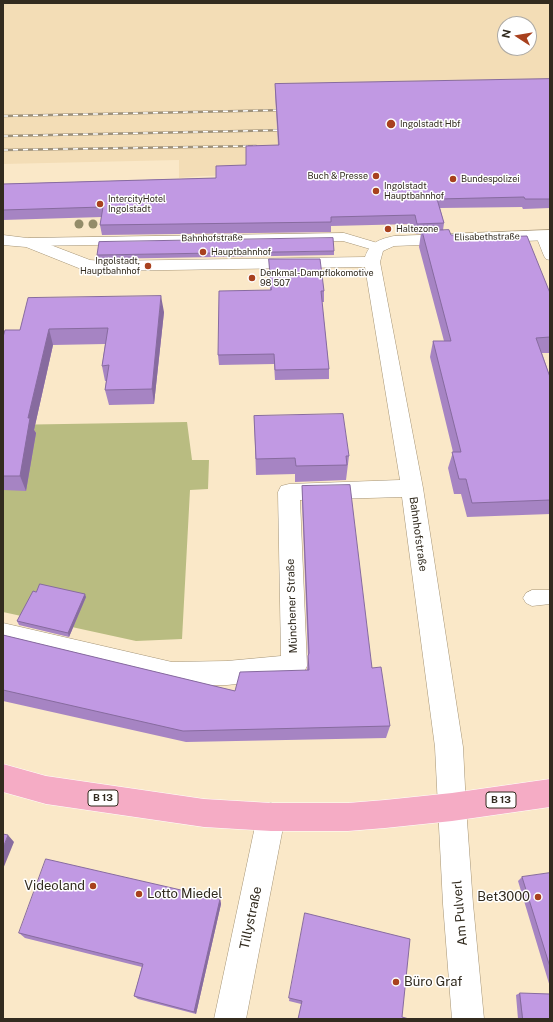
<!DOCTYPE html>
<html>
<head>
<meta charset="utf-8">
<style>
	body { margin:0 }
	#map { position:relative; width:553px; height:1022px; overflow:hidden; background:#fae8c8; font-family:"Public Sans",sans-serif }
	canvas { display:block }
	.frame { position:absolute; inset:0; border:4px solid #322b1f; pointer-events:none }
	.north { position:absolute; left:497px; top:16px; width:40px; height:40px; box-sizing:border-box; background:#fff; border:1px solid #adaaa5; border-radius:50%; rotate:282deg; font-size:11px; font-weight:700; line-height:16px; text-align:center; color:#322b1f }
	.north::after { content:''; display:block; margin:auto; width:14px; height:18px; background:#a8411e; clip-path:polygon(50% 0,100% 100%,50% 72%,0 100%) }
</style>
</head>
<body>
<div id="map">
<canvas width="553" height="1022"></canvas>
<div class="frame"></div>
<div class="north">N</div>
</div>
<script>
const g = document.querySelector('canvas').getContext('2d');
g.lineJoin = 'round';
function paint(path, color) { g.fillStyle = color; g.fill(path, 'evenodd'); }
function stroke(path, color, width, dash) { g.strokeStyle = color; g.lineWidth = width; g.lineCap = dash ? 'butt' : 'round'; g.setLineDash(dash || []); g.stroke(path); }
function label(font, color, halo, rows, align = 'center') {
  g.font = font + ' "Public Sans",sans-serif'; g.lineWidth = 3; g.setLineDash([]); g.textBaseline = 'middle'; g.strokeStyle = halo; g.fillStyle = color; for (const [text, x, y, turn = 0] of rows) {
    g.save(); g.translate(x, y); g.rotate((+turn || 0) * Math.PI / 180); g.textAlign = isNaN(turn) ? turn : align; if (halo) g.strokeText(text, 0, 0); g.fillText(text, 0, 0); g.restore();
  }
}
paint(new Path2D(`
	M3 3H550V154L385 172 204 176 179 178V160L3 164ZM505 24H529V48H505Z`), '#f3ddb6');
paint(new Path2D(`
	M187 422 192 460H209L208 489 190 490 182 639 136 641 3 612V425Z`), '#b9bc81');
const lane = new Path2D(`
	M542 232 546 234 550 241V260L546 259 544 256 536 236 538 234Z
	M344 233 381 244 383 247 381 250 377 251 343 241 29 246 25 245 23 242 25 239 29 238Z
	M532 590H550V604L532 606 526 603 523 598 526 593Z`);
const street = new Path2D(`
	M550 230V240L394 246 383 251 380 262 423 488 463 747 466 807 462 817 452 821 442 817 438 807 435 747 402 497 300 500 307 666 303 674 294 678 227 685 172 686 3 645V623L172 662 227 661 281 656 278 492 281 486 289 484 400 480 365 267 103 271 81 269 26 247 3 245V235L35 239 90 260 103 261 365 257C370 242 380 239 394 236Z
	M271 803 281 807 285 817 246 1019H214L257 817 261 807Z`);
const secondary = new Path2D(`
	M452 793 462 797 466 807 473 904 484 1019H452L443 904 438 807 442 797Z`);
const primary = new Path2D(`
	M3 764 46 776 204 799 271 803H348L385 800 452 793 550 779V807L452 821 385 828 348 831H271L204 827 46 804 3 792Z`);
stroke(lane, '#a59476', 1);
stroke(street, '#a59476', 1);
stroke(secondary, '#a59476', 1);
stroke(primary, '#fff', 1);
paint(lane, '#fff');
paint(street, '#fff');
paint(secondary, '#fff');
paint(primary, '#f5acc5');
const rail = new Path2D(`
	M3 116 287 110
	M3 136 289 130
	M3 150 256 146`);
stroke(rail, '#9e917a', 2.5);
stroke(rail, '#fff', 1.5, [5]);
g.fillStyle = '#938c69';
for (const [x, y] of [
	[79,224],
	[93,224]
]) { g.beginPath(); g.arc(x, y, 4.5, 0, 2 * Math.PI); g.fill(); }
paint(new Path2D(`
	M550 79V208L523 209 522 207 440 208 444 223 443 230 451 235 463 238 550 293V353H542L550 377V514L467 517 461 494H454L448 468 453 452 430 357 433 341H444L419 247 421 233 416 234 413 224 331 226V232L102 235 100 225 102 217 3 220V184L216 178 246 165 278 145 275 93V84Z
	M334 251V255L98 259 97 255Z
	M269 259 324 291V302H322L329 369V379L275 380 274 364 219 365 218 355 270 290Z
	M164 312 154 404 109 405 105 390 106 381H105L102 366 105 344 53 345 34 430 36 433 26 491 3 490V337L20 330Z
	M254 416 349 456 346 480 295 482V474L256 475Z
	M302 486 372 668 390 726 386 738 186 742 3 701V635L235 691 307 670 308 656 302 501Z
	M36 592 86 597 69 637 19 625 17 621Z
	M550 873V987L518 881 522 877Z
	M220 899 221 904 196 1014 138 999 134 996 142 967 25 938 19 933Z
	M305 913 402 1017 301 1004 289 1001Z
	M520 993 550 1019H518L516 995Z`), '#a684c3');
paint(new Path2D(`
	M161 296 164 312 154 404 152 389Z
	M49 329 53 345 34 430 36 433 26 491 20 476 28 418Z
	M85 594 86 597 69 637 68 633Z
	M8 835 14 842 3 869V848Z
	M220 899 221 904 196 1014 194 1012Z`), '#876b9f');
const building = new Path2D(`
	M550 79V199H525L524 197 437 199 444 223 417 224 415 215 331 217V222L100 225 103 207 3 210V184L216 178V166L246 165V146L279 145 275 84Z
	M449 230 451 235H462L463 238 527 236 550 293V337L536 338 550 377V500L472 503 466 479H459L452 452H461L433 341H451L422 231Z
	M333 238 334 251 97 255 99 242Z
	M269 259H320L324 291H321L329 369 275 370 274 354 218 355 219 291 271 290Z
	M161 296 152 389 105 390 109 365 102 366 108 328 49 329 28 418H30L20 476H3V337L5 330H20L28 298Z
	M343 414 349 456H346L347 465 296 466 295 458 256 459 254 416Z
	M350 485 372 668 381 667 390 726 183 731 3 690V635L235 691 240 672 309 670 308 656 309 653 302 486Z
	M40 584 85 594 68 633 17 621 33 591 36 592Z
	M3 834 8 835 3 848Z
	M46 859 220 899 194 1012 134 996 143 964 19 933Z
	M550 873V967L522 877Z
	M305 913 410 939 402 1017 409 1019H298L302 1001 289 998Z
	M520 993 550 994V1019H523Z`);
paint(building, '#c199e3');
stroke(building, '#876b9f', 1);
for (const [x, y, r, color] of [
	[391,124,5,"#a8411e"],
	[376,176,4,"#a8411e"],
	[453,179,4,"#a8411e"],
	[376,191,4,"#a8411e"],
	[100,204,4,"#a8411e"],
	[388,229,4,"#a8411e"],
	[203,252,4,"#a8411e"],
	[148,266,4,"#a8411e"],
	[252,278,4,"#a8411e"],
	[93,886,4,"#a8411e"],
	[139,894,4,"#a8411e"],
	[538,897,4,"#a8411e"],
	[396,982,4,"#a8411e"]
]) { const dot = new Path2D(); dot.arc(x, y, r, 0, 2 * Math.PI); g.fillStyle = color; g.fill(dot); stroke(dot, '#fff', 1.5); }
label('9px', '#322b1f', '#fff', [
	["Ingolstadt Hbf",400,124],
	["Buch & Presse",368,176,"right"],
	["Bundespolizei",461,179],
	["Ingolstadt",384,186],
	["Hauptbahnhof",384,196],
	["IntercityHotel",108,199],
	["Ingolstadt",108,209],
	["Haltezone",396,229],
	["Hauptbahnhof",211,252],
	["Ingolstadt,",140,261,"right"],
	["Hauptbahnhof",140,271,"right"],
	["Denkmal-Dampflokomotive",260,273],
	["98 507",260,283]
], 'left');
label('9px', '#322b1f', '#fff', [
	["Elisabethstraße",487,237,-1],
	["Bahnhofstraße",212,238,-1]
]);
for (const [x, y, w] of [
	[103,798,30],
	[501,800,30]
]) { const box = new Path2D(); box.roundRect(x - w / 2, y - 8, w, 16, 3); g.fillStyle = '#fff'; g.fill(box); stroke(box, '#322b1f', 1); }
label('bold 10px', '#322b1f', null, [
	["B 13",103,798],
	["B 13",501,800]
]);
label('11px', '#322b1f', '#fff', [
	["Bahnhofstraße",418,534,82],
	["Münchener Straße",292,606,-92]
]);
label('13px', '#322b1f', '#fff', [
	["Videoland",85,886],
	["Lotto Miedel",147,894,"left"],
	["Bet3000",530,897],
	["Büro Graf",404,982,"left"]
], 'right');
label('13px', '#322b1f', '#fff', [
	["Am Pulverl",460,913,-95],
	["Tillystraße",251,918,-78]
]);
</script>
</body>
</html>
